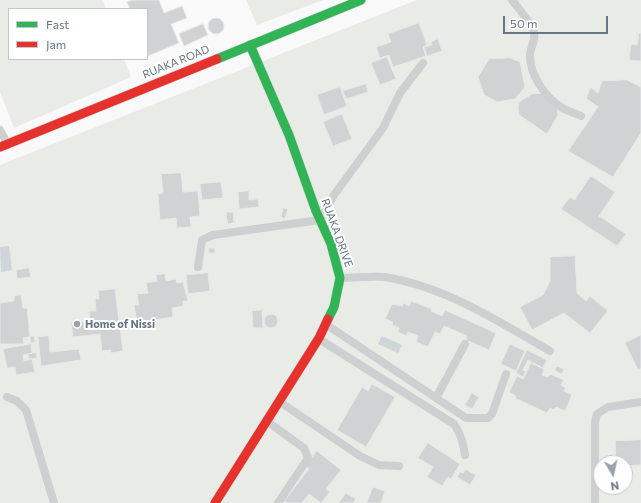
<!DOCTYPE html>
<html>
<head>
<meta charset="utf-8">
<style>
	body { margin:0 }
	#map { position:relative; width:641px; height:503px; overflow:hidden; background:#f9f9f9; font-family:Commissioner,sans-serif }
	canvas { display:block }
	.legend { position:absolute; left:8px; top:8px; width:140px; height:52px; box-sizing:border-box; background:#fff; border:1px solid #c1c8cd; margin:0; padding:5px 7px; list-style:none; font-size:12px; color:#657683 }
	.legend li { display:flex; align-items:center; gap:8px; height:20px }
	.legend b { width:20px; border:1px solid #c1c8cd }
	.north { position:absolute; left:593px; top:455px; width:40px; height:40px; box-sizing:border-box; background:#fff; border:1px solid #c1c8cd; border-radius:50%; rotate:171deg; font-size:11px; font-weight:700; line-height:16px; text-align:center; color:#657683 }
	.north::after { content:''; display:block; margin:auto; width:14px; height:18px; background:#99a4ac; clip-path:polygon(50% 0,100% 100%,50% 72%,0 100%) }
	.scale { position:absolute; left:503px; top:16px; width:105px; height:18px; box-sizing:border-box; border:2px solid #657683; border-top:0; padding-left:5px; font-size:12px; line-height:14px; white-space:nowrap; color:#657683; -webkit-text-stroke:3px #fff; paint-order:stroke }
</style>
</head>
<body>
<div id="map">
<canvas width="641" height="503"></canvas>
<ul class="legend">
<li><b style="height:5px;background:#30b455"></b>Fast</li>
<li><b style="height:5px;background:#e5322d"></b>Jam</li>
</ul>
<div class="north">N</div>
<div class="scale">50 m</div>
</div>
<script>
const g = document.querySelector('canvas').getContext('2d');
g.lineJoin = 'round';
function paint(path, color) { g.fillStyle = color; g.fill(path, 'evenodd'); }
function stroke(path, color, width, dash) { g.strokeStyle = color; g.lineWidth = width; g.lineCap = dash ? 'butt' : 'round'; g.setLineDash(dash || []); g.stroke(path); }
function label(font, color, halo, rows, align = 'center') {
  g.font = font + ' Commissioner,sans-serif'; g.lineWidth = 4; g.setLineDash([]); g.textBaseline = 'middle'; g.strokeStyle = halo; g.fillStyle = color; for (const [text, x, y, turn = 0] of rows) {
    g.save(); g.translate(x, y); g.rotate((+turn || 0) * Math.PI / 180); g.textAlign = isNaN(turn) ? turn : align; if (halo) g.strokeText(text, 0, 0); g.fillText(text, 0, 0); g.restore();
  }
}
paint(new Path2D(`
	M0 0H103L106 9H9V59H124L131 77 14 128 0 92Z
	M246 0H323L257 25Z
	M417 0H641V503H0V165ZM601 463H625V487H601Z`), '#e8ebe6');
paint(new Path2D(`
	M9 246 12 270 1 272 0 247Z
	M382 336 402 345 398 353 378 344Z`), '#ced6d9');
const building = new Path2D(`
	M134 0H159L164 13 182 6 187 18 171 24 179 43 148 56 147 9H130L127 2Z
	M208 26a8 8 0 1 1 16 0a8 8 0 1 1-16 0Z
	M419 23 427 45 423 47 426 56 393 67 389 55 380 58 376 47 391 42 388 34Z
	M203 24 208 35 184 46 179 34Z
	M639 33H641V61L629 60 631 44 637 45Z
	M438 39 442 51 427 56 424 47 432 45 431 42Z
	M387 57 396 79 380 85 371 63Z
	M510 58 520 62 525 87 515 99 498 102 484 95 478 77 489 59Z
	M627 80 641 87V133L613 177 568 151 598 107 586 98 591 87 598 93 602 81Z
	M366 84 368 92 346 99 343 91Z
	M340 87 347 106 324 115 317 95Z
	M546 93 556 103 558 115 547 134 519 115 518 108 519 102 532 94Z
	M342 114 352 139 333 146 323 122Z
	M181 173 183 192 198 191 200 216 190 217 191 227 177 228 176 218 160 220 158 194 163 193 161 174Z
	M591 176 615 192 599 216 626 234 617 246 561 209 570 197 574 200Z
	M221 182 223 198 202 200 200 184Z
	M249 191V200L258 199 259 207 239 209 238 192Z
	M283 208 288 209 285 219 281 217Z
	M226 212H233L234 223 228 224Z
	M209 248H215V253H209Z
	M575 256 577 293 586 301 590 296 608 311 590 333 564 313 532 330 520 307 543 295 550 281V257Z
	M29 268 31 277 17 279 16 270Z
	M208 273 210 291 188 294 186 275Z
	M165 274 166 281 176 279 177 283 183 282 188 301H183V306L172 308 173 317 137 323 134 305H139L137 294 148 293 146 283 157 281 156 275Z
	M115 289 123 351 111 353V350L102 351 100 334 73 337 71 323 90 321 89 311H96L95 299H99L98 291Z
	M21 295 23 308H27L30 337 23 338 24 344H0V303L14 301V296Z
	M411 301 432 309 431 311 442 316 445 310 496 333 489 350 466 340 467 336 444 326 440 334 435 332 428 347 416 342 418 336 408 332 406 336 398 332 399 328 392 325 393 322 385 319 392 304 402 306 403 303 409 306Z
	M262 310 263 328H253L252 311Z
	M264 321a7 7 0 1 1 14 0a7 7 0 1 1-14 0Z
	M641 335V368L638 370 625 343Z
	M30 336H34L35 342 31 343Z
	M49 336 50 352 79 349 81 360 41 366 38 337Z
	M31 344 32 353 23 355 24 361 32 359 35 372 16 375 15 367 7 368 3 349Z
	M510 344 525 351 516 371 501 364Z
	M527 350 547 360 543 368 528 360 523 370 526 371 523 377 516 373Z
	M36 353 37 358 29 359 28 354Z
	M531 363 544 369 542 375 548 377 550 374 564 380 561 385 566 388 564 391 572 395 565 411 556 407 554 410 550 408 547 413 515 398 516 396 509 392 517 376 523 379Z
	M557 366 564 369 562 374 555 371Z
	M372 384 395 397 366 447 337 430 362 387 368 391Z
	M472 393 479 397 472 409 465 405Z
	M641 440V465L625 466V463H616L615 441Z
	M428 443 460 464 451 479 448 477 442 486 427 477 433 467 418 458Z
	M317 451 341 470 326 489 330 492 321 503 309 494 302 503H287L284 501 309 469 305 466Z
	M465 469 476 475 470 485 457 477 460 472 463 473Z
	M373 487 385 491 381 503H367Z
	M346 493 356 499 353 503H339Z`);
paint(building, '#d0d2d3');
stroke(building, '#e8e8e8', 1);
const fast = new Path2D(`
	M250 45 289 135 316 211 331 244 340 278 334 307 328 319
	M217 59 361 0`);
const jam = new Path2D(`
	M0 147 217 59
	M215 503 319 338 328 319`);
stroke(fast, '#d5d6d7', 10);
stroke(jam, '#d5d6d7', 10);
stroke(new Path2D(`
	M512 0C519 9 529 20 533 30 537 38 531 46 530 54 529 74 545 97 561 107 567 111 575 113 581 116
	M0 130 7 143
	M198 267 202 240 213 235 320 220 334 195 383 128 400 93 423 63
	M341 278C355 278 370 276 384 277 444 286 498 321 550 351
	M327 325 466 418H488L492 414 506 374
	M319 339 454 424C461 434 463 443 465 455
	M7 397 17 401 26 410 54 503
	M436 398 465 344
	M280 402 360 456 379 465 399 466
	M268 422 304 448 308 458 278 503
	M595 503V422L597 414 608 407 641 402`), '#cecfd0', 8);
stroke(fast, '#30b455', 9);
stroke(jam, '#e5322d', 9);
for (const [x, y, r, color] of [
	[77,324,4,"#99a4ac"]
]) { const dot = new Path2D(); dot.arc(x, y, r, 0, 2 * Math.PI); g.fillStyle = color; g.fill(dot); stroke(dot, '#fff', 1.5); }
label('11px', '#657683', '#fff', [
	["RUAKA ROAD",176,62,-22],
	["RUAKA DRIVE",337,233,70]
]);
label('bold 11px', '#657683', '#fff', [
	["Home of Nissi",85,324]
], 'left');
</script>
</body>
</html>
